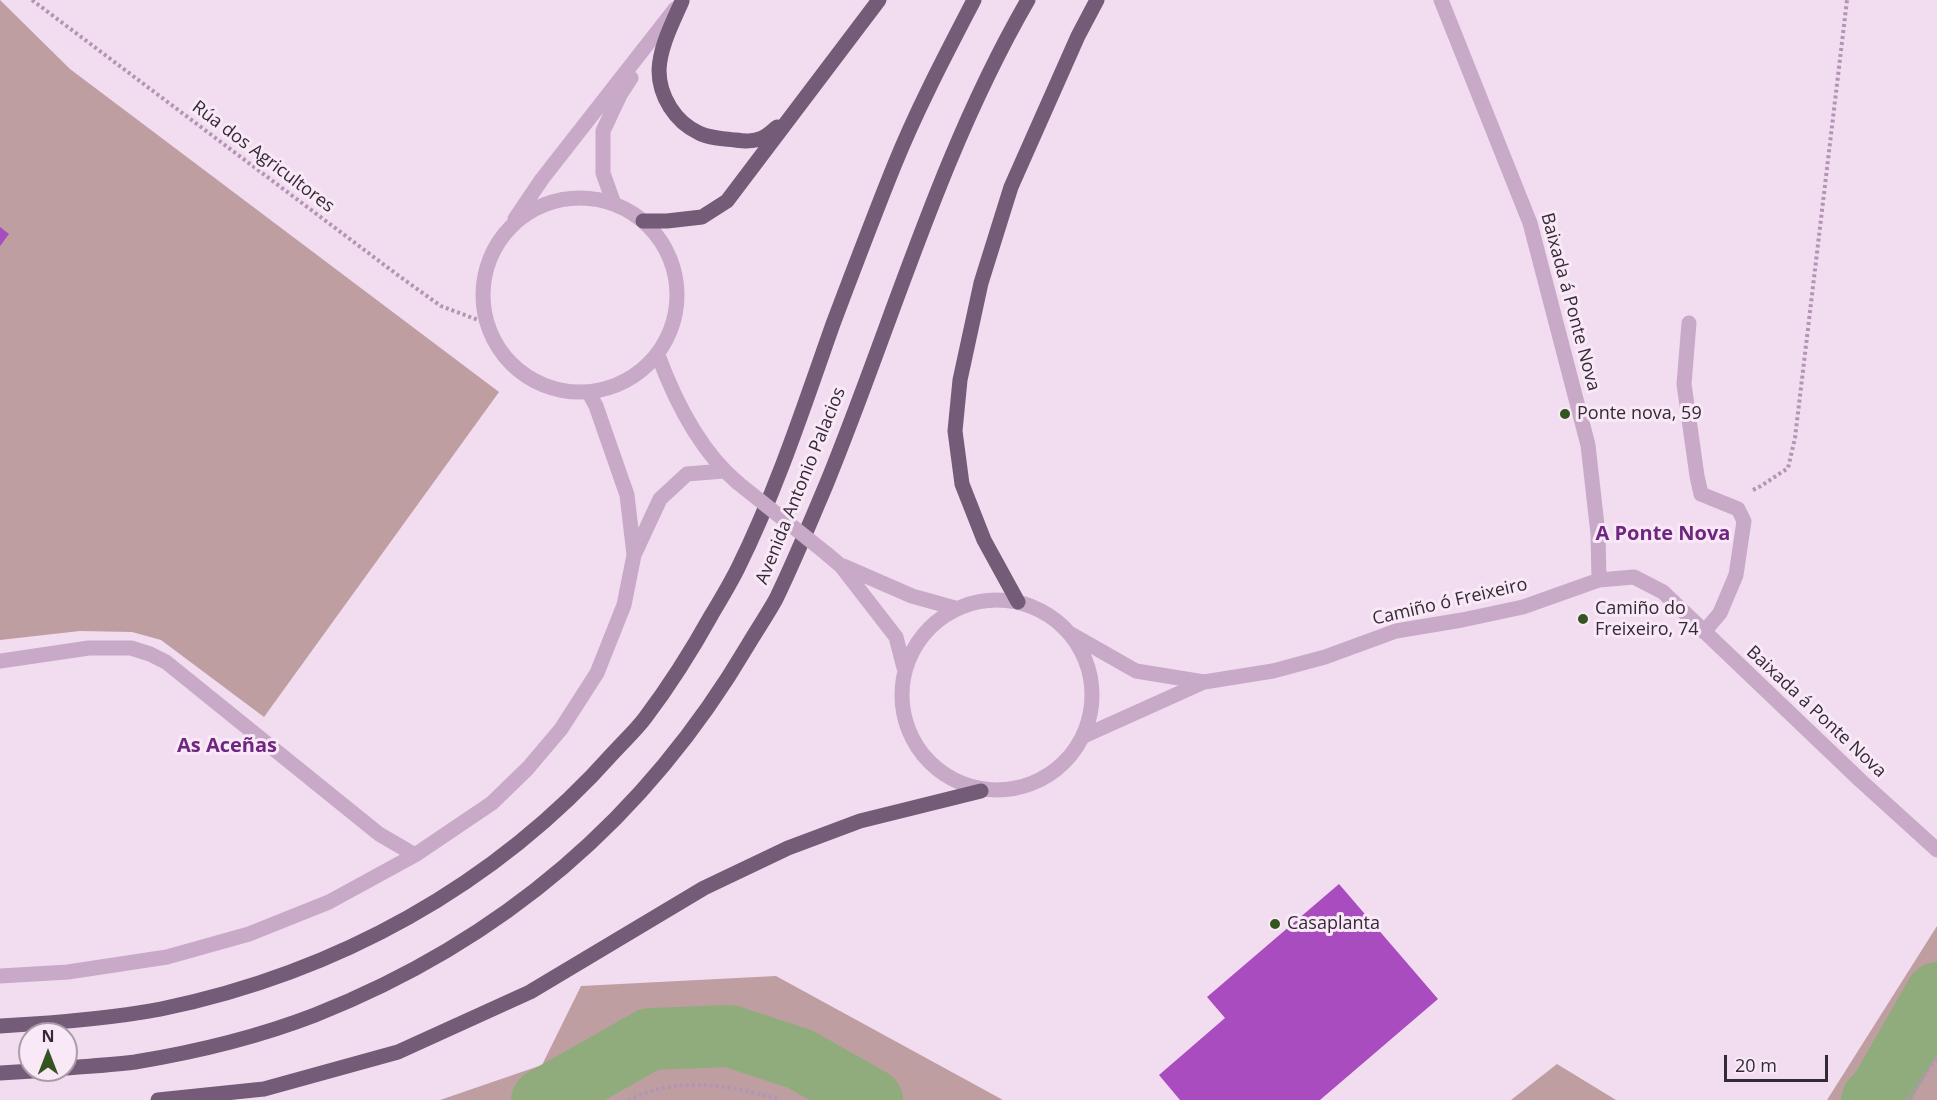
<!DOCTYPE html>
<html>
<head>
<meta charset="utf-8">
<style>
	body { margin:0 }
	#map { position:relative; width:1937px; height:1100px; overflow:hidden; background:#f1ddef; font-family:"Open Sans",sans-serif }
	canvas { display:block }
	.north { position:absolute; left:18px; top:1022px; width:60px; height:60px; box-sizing:border-box; background:#f9e9f7; border:2px solid #aa9caa; border-radius:50%; rotate:0deg; font-size:16px; font-weight:700; line-height:24px; text-align:center; color:#342936 }
	.north::after { content:''; display:block; margin:auto; width:21px; height:27px; background:#345520; clip-path:polygon(50% 0,100% 100%,50% 72%,0 100%) }
	.scale { position:absolute; left:1724px; top:1055px; width:104px; height:27px; box-sizing:border-box; border:3px solid #342936; border-top:0; padding-left:8px; font-size:18px; line-height:21px; white-space:nowrap; color:#342936; -webkit-text-stroke:4px #f9e9f7; paint-order:stroke }
</style>
</head>
<body>
<div id="map">
<canvas width="1937" height="1100"></canvas>
<div class="north">N</div>
<div class="scale">20 m</div>
</div>
<script>
const g = document.querySelector('canvas').getContext('2d');
g.lineJoin = 'round';
function paint(path, color) { g.fillStyle = color; g.fill(path, 'evenodd'); }
function stroke(path, color, width, dash) { g.strokeStyle = color; g.lineWidth = width; g.lineCap = dash ? 'butt' : 'round'; g.setLineDash(dash || []); g.stroke(path); }
function label(font, color, halo, rows, align = 'center') {
  g.font = font + ' "Open Sans",sans-serif'; g.lineWidth = 6; g.setLineDash([]); g.textBaseline = 'middle'; g.strokeStyle = halo; g.fillStyle = color; for (const [text, x, y, turn = 0] of rows) {
    g.save(); g.translate(x, y); g.rotate((+turn || 0) * Math.PI / 180); g.textAlign = isNaN(turn) ? turn : align; if (halo) g.strokeText(text, 0, 0); g.fillText(text, 0, 0); g.restore();
  }
}
paint(new Path2D(`
	M0 0 70 69 499 392 264 717 161 640 132 632 80 631 0 640Z
	M1937 926V1100H1827Z
	M776 976 1003 1100H440L542 1065 581 986Z
	M1557 1064 1616 1100H1511Z`), '#bf9ea1');
stroke(new Path2D(`
	M542 1100 650 1039 730 1036 800 1059 872 1100
	M1872 1100 1880 1092 1937 993`), '#90ac7d', 62);
paint(new Path2D(`
	M0 227 9 234 0 246Z
	M1339 884 1438 999 1320 1100H1180L1159 1075 1225 1018 1207 997Z`), '#a94cbf');
stroke(new Path2D(`
	M32 0 399 276 441 306 486 323
	M1753 490 1761 486 1788 468 1795 438 1847 0
	M628 1100C637 1097 646 1092 655 1090 695 1079 743 1088 781 1100
	M1907 1100 1937 1058`), '#b494b4', 4, [3, 3]);
stroke(new Path2D(`
	M1441 0 1530 223 1588 445 1598 534 1599 580
	M483 295a97 97 0 1 1 194 0a97 97 0 1 1-194 0Z
	M614 204 603 173V131L620 95 631 78
	M515 219 542 179 675 9
	M1689 323 1684 384 1697 476 1701 494 1738 509 1744 521 1736 575 1720 613 1704 632
	M658 355C675 401 700 451 738 483
	M827 554 841 566 896 637 904 668
	M634 555 660 499 687 474 724 471
	M843 566 912 596 955 608
	M902 695a95 95 0 1 1 190 0a95 95 0 1 1-190 0Z
	M1071 634 1136 671 1204 682
	M0 661 89 648H131L150 654 166 662 379 834 415 855
	M1084 736 1204 682 1273 671 1325 657 1396 631 1462 620 1523 607 1599 580 1634 577 1663 592 1861 781 1937 850
	M0 976 68 972 167 957 249 934 329 902 415 855 492 803 528 768 561 729 597 673 624 605 634 555 627 495 596 406 589 393`), '#c8a9c8', 15);
stroke(new Path2D(`
	M682 1C673 22 660 46 659 70 659 96 675 122 699 133 709 138 723 139 735 140 744 141 753 142 762 138 767 136 772 131 777 127
	M643 221H667L702 217 727 201 879 0
	M1018 602 984 540 962 484 955 431 960 380 981 283 1011 187 1078 36 1097 0
	M0 1026C53 1023 109 1019 161 1009 336 973 495 886 614 752 624 741 636 730 645 718 670 685 692 650 712 614 721 599 730 584 738 568 777 489 804 406 833 324 853 271 873 218 894 166 917 109 946 54 974 0
	M66 1068C89 1066 113 1065 135 1062 196 1052 258 1037 315 1015 502 941 646 818 748 645 757 630 767 615 776 599 794 562 810 523 826 485 892 324 940 152 1028 0
	M0 1073 49 1070
	M158 1100 264 1089 398 1052 530 992 704 888 788 848 860 821 981 791`), '#745b77', 15);
stroke(new Path2D(`
	M738 483 827 554`), '#c8a9c8', 15);
for (const [x, y, r, color] of [
	[1565,414,6,"#345520"],
	[1583,619,6,"#345520"],
	[1275,924,6,"#345520"]
]) { const dot = new Path2D(); dot.arc(x, y, r, 0, 2 * Math.PI); g.fillStyle = color; g.fill(dot); stroke(dot, '#f9e9f7', 2); }
label('18px', '#342936', '#f9e9f7', [
	["Rúa dos Agricultores",263,157,37],
	["Baixada á Ponte Nova",1570,302,75],
	["Avenida Antonio Palacios",801,486,-68],
	["Camiño ó Freixeiro",1450,602,-13],
	["Baixada á Ponte Nova",1816,712,43]
]);
label('18px', '#342936', '#f9e9f7', [
	["Ponte nova, 59",1577,414],
	["Camiño do",1595,609],
	["Freixeiro, 74",1595,630],
	["Casaplanta",1287,924]
], 'left');
label('bold 20px', '#6f2681', '#f9e9f7', [
	["A Ponte Nova",1663,534],
	["As Aceñas",227,746]
]);
</script>
</body>
</html>
